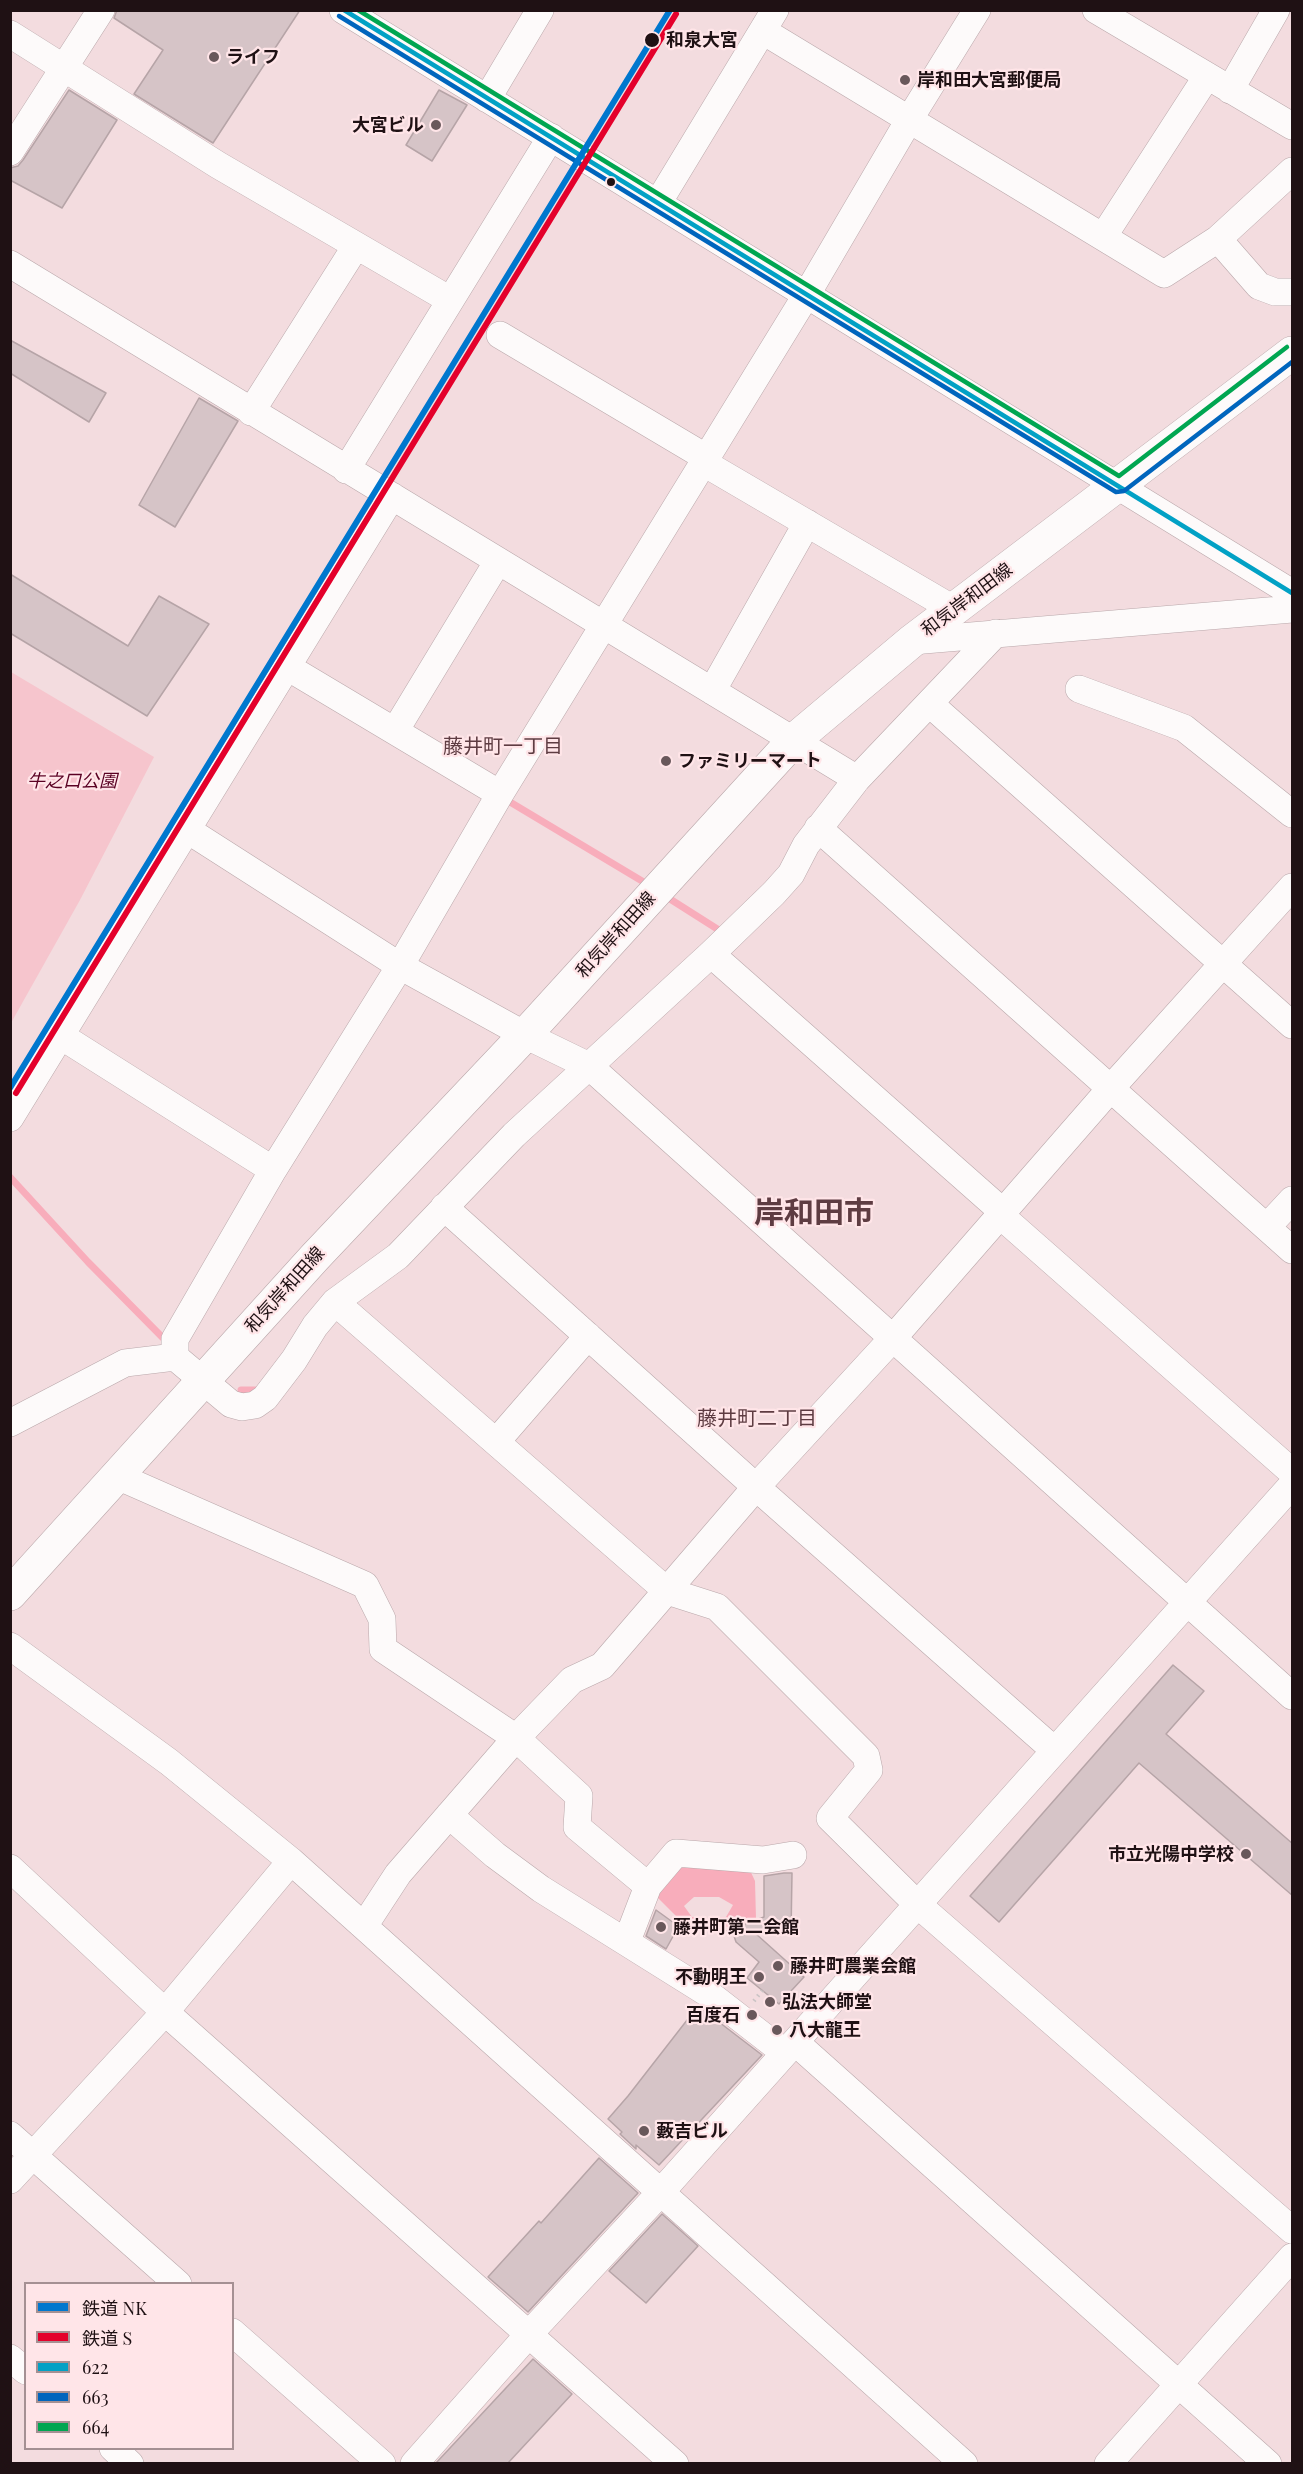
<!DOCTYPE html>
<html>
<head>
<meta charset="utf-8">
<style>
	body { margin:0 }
	#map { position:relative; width:1303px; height:2474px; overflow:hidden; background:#f3dcdf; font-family:"Playfair Display","Noto Sans JP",serif }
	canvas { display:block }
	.frame { position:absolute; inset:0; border:12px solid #1f1114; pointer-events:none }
	.legend { position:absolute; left:24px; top:2282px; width:210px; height:168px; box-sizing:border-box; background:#ffe5e8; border:2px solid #a59093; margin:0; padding:8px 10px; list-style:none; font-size:18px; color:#1f1114 }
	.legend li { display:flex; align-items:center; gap:12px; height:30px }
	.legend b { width:30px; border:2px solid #a59093 }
</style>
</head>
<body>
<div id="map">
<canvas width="1303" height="2474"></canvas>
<div class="frame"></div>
<ul class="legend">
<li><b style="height:8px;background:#0077ce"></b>鉄道 NK</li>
<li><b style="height:8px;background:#e4002b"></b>鉄道 S</li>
<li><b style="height:8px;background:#02a1c5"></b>622</li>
<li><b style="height:8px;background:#0065bd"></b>663</li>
<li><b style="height:8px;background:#00a651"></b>664</li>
</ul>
</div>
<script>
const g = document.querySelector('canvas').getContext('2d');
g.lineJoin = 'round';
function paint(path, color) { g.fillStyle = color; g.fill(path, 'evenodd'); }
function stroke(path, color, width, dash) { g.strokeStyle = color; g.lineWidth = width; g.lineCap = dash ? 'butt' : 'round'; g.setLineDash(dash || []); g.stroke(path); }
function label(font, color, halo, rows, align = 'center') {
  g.font = font + ' "Playfair Display","Noto Sans JP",serif'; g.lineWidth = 4.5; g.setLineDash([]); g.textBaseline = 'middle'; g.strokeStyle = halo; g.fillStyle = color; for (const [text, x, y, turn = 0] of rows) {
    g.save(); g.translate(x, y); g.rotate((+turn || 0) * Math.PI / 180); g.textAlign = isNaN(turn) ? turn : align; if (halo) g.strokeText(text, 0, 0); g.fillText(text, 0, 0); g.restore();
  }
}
paint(new Path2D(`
	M11 672 154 757 80 900 11 1023Z`), '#f6c5cd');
paint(new Path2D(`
	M684 1859 748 1866 755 1881 756 1919 731 1927 714 1926V1917H726L733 1905 719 1897H694L684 1906 692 1917 699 1918V1926H686L651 1891Z`), '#f8adbb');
stroke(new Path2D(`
	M510 802 647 884
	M670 899 722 932
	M10 1177 88 1262 166 1341
	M241 1390H259`), '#f8adbb', 7);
const building = new Path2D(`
	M117 10H300L213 143 134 94 163 50 114 18Z
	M69 90 117 120 62 208 10 180V168L18 166 23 160Z
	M439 90 467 105 432 161 406 145Z
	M10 340 106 393 89 422 10 373Z
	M199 398 238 421 175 527 139 505Z
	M10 574 128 646 159 596 209 624 147 716 10 633Z
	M1173 1665 1204 1691 1166 1734 1293 1844V1896L1139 1763 999 1922 970 1896Z
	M784 1873H792L791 1934 755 1933 804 1977 779 2004 747 1978 759 1962 736 1942 733 1933 726 1931 764 1917V1876Z
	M656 1910 674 1923 676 1931 666 1949 646 1936Z
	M698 2006 762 2055 659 2165 636 2145V2149L620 2134 622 2132 608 2119 628 2096Z
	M599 2158 638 2193 528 2312 488 2277 539 2221 541 2223Z
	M662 2214 698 2246 646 2303 609 2271Z
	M533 2359 572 2394 508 2463H436Z`);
paint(building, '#d6c4c7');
stroke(building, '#b6a4a7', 1.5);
const minor = new Path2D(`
	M343 10 1292 593
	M1096 10 1292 126
	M763 31 1164 274 1218 239 1292 171
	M10 34 218 165 450 300
	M1230 90 1276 10
	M487 99 540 10
	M10 152 101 10
	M658 203 775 10
	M1103 237 1207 76
	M1218 239 1259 286 1275 292H1292
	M10 264 857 779
	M500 335 707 458
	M251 412 356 246
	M704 463 955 610
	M346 470 551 137
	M912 641 1292 609
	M289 668 500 794
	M1079 689 1184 728 1292 814
	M712 691 807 523
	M930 704 1292 1025
	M395 731 498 561
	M818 828 1292 1250
	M186 829 400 966 525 1035 589 1066 1292 1696
	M711 954 1003 1212
	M61 1036 273 1170
	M10 1118 392 496
	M444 1207 756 1487 1054 1750
	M1000 1215 1292 1472
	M1267 1227 1292 1200
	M335 1302 667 1591 717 1607 866 1756 869 1770 830 1818 917 1904 1292 2230
	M175 1357V1339L273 1170 400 966 500 794 807 294 909 120 977 10
	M10 1423 125 1363 175 1357 231 1404 242 1407 255 1405 265 1398 294 1360 315 1326 335 1302 398 1256 514 1135 711 954 774 893 791 874 806 845 857 779 996 633
	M496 1442 588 1336
	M117 1476 365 1585 382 1619 383 1649 516 1738 579 1796 577 1827 648 1886 627 1941
	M10 1646 169 1762 291 1861 964 2464
	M449 1815 495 1855 541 1889 709 1994 785 2053
	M10 1868 165 2012 675 2464
	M648 1886 676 1853 763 1860 793 1855
	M364 1926 398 1874 516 1738 572 1680 602 1666 756 1487 893 1338 1111 1088 1292 887
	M795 2042 1268 2464
	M10 2135 178 2284
	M10 2180 165 2012 291 1861
	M232 2332 382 2464
	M10 2358 26 2371
	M113 2448 130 2464
	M414 2464 529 2334 660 2193 1292 1485
	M1108 2464 1292 2257`);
const major = new Path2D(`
	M10 1594 315 1257 525 1035 793 741 912 641 1292 353`);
stroke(minor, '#b9a7aa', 28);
stroke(major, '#b9a7aa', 34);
stroke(new Path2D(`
	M754 2001 765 1987`), '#cac3c4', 4, [1.5, 4.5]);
stroke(minor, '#fdfafa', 27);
stroke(major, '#fdfafa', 33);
stroke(new Path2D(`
	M344 10 1292 593`), '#02a1c5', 4.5);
stroke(new Path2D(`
	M339 16 1116 492 1124 491 1292 362`), '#0065bd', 4.5);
stroke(new Path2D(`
	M358 10 1119 476 1287 347`), '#00a651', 4.5);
stroke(new Path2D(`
	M10 1088 670 10`), '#0077ce', 6);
stroke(new Path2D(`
	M16 1093 676 14`), '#e4002b', 6);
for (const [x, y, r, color] of [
	[652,40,8,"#1f1114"],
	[214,57,6,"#69585b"],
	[905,80,6,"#69585b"],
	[436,125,6,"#69585b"],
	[611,182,5,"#1f1114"],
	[666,761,6,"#69585b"],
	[1246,1854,6,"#69585b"],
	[661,1927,6,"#69585b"],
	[778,1966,6,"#69585b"],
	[759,1977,6,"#69585b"],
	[770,2002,6,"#69585b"],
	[752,2015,6,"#69585b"],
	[777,2030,6,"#69585b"],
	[644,2131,6,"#69585b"]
]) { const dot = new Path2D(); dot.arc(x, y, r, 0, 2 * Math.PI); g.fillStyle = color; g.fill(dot); stroke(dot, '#ffe5e8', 2); }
label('bold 18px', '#1f1114', '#ffe5e8', [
	["和泉大宮",666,40]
], 'left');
label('bold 18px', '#1f1114', '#ffe5e8', [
	["ライフ",226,57],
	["岸和田大宮郵便局",917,80],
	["大宮ビル",424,125,"right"],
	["ファミリーマート",678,761],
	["市立光陽中学校",1234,1854,"right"],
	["藤井町第二会館",673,1927],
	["藤井町農業会館",790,1966],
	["不動明王",747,1977,"right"],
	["弘法大師堂",782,2002],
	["百度石",740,2015,"right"],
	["八大龍王",789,2030],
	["藪吉ビル",656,2131]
], 'left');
label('18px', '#1f1114', '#ffe5e8', [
	["和気岸和田線",967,600,-37],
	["和気岸和田線",616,935,-48],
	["和気岸和田線",285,1290,-48]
]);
label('italic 18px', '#5a0123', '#ffe5e8', [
	["牛之口公園",72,781]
]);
label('20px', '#5e3c42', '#ffe5e8', [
	["藤井町一丁目",503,747],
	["藤井町二丁目",757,1419]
]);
label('bold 30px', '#5e3c42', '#ffe5e8', [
	["岸和田市",814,1214]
]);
</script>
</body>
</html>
